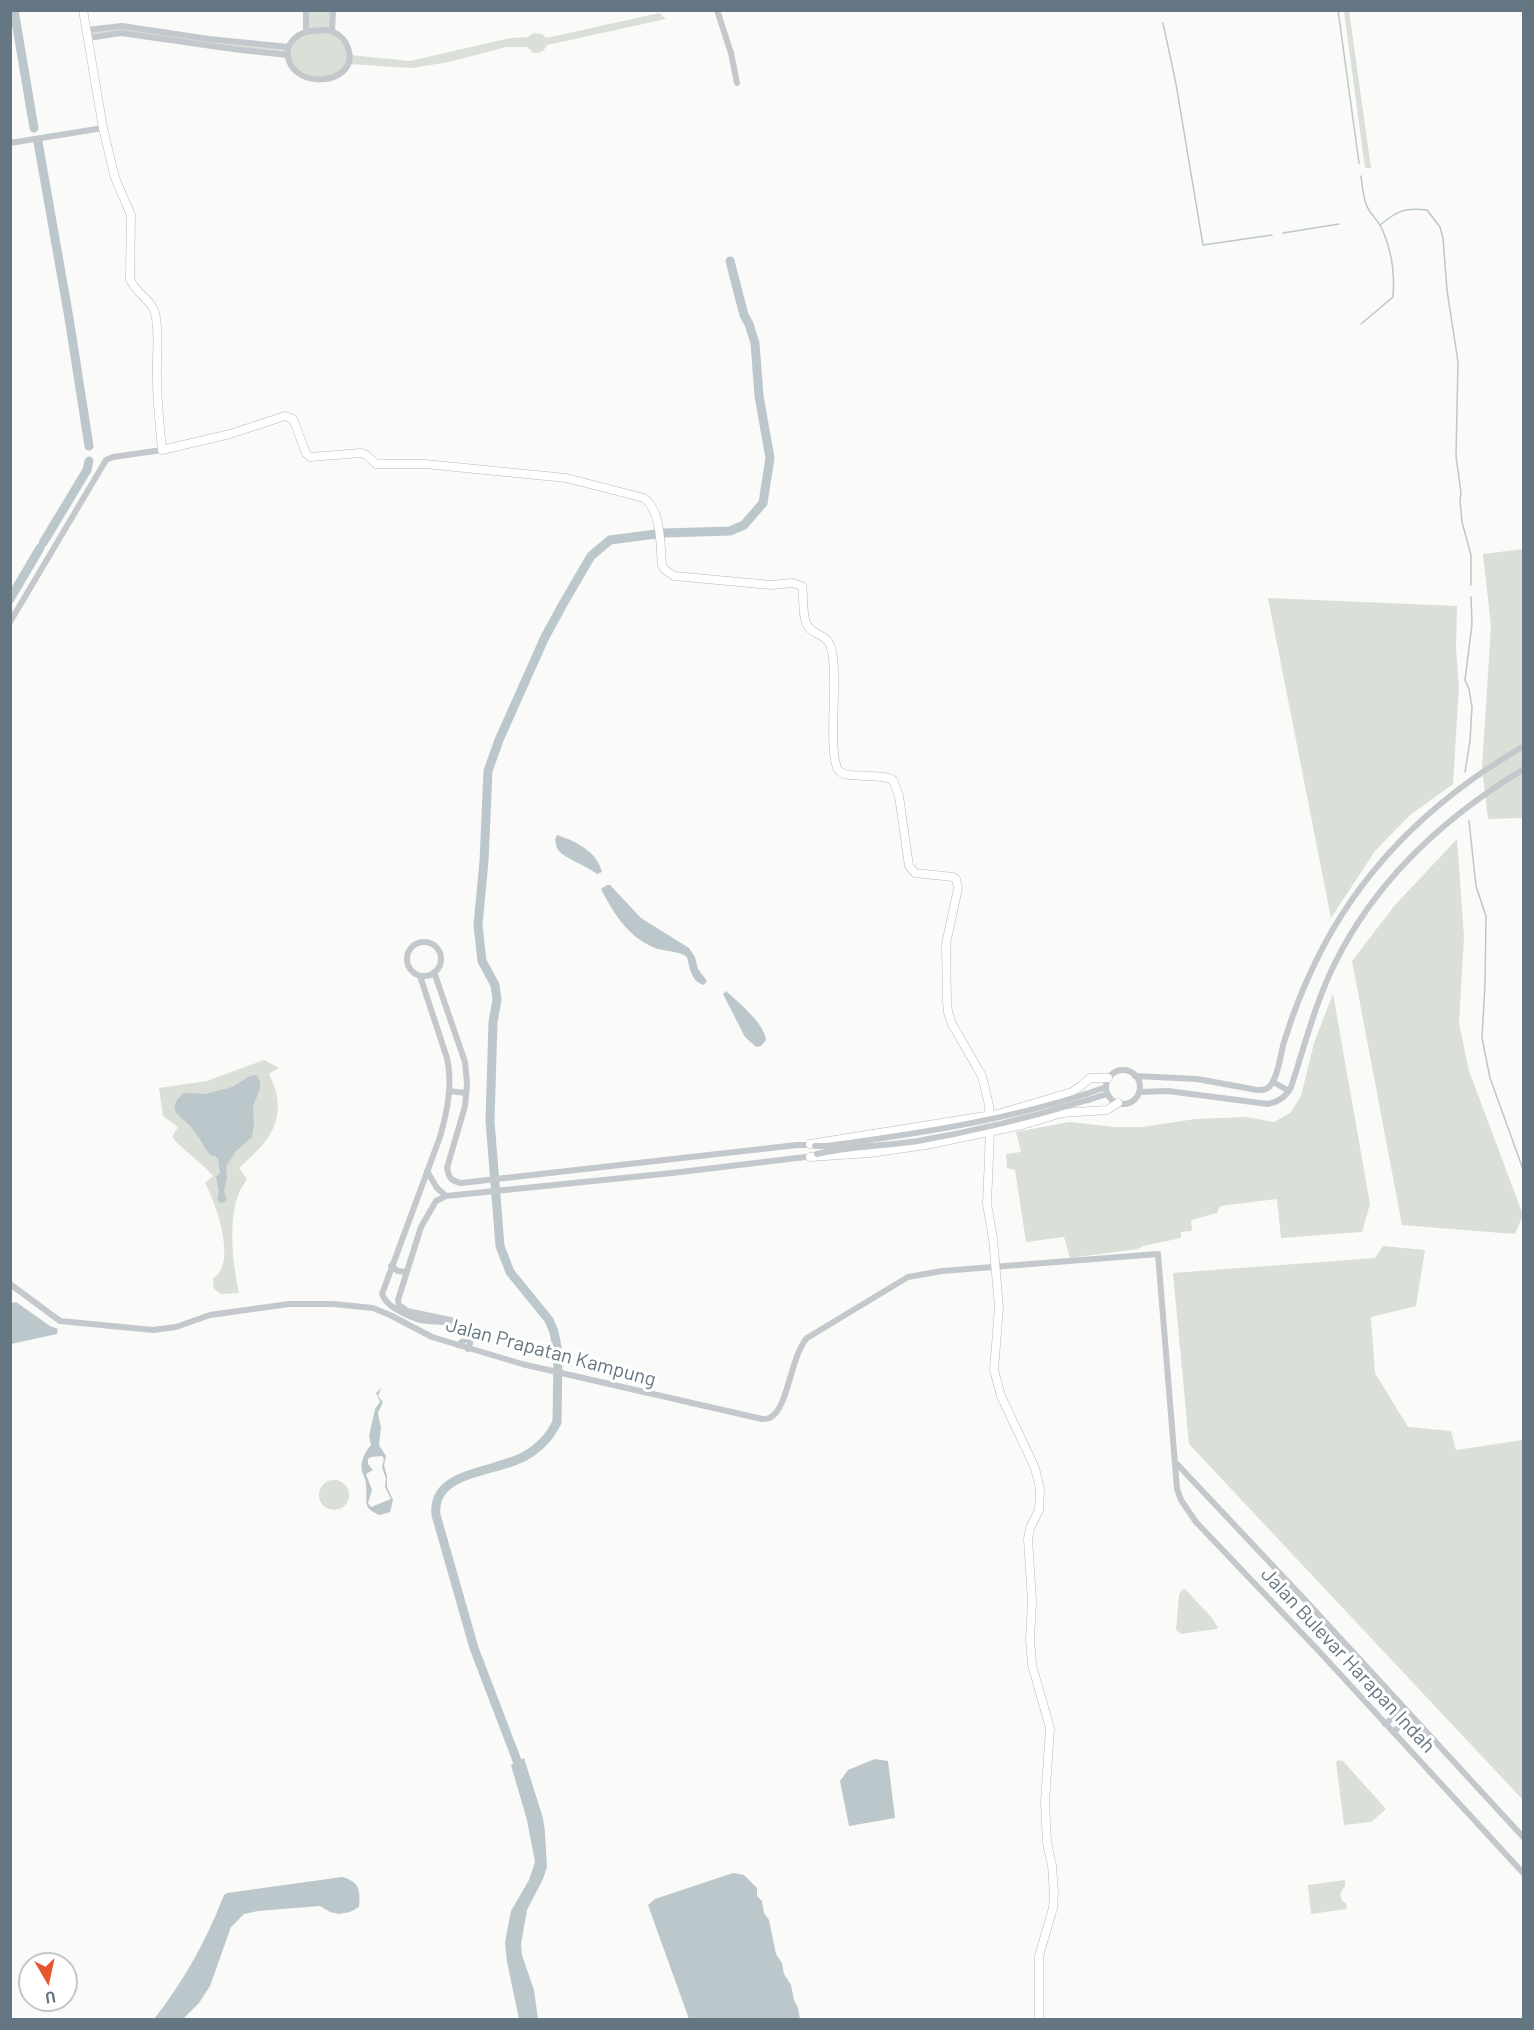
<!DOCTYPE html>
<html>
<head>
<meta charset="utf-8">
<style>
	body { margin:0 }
	#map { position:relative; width:1534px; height:2030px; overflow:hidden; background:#fafaf8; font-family:Barlow,sans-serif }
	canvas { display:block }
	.frame { position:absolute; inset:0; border:12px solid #657683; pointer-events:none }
	.north { position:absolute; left:18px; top:1952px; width:60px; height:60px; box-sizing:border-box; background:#fff; border:2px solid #c1c8cd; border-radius:50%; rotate:171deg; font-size:16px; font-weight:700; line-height:24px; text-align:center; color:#657683 }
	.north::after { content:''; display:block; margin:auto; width:21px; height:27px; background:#e4572e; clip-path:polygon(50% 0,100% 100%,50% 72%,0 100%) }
</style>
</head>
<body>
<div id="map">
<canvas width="1534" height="2030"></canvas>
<div class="frame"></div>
<div class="north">U</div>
</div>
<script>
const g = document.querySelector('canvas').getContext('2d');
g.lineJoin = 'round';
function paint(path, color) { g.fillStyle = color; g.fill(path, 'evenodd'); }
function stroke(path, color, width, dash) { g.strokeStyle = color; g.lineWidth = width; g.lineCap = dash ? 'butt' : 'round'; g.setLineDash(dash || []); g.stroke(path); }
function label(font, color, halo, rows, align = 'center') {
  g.font = font + ' Barlow,sans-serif'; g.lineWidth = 6; g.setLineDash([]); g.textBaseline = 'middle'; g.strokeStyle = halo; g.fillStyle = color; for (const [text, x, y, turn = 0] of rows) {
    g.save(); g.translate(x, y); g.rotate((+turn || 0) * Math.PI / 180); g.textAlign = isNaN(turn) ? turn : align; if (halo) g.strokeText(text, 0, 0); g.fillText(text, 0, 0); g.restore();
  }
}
paint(new Path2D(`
	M306 11H333L332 31 341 37 350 55 410 61 510 38 528 37 534 33 542 34 546 38 659 13 666 19 547 45 544 50 539 53H533L527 47H506L449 62 412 68 348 64 336 77H303L287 55 121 33 88 38 86 30 122 26 288 47 306 31Z
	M1344 11H1349L1371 168H1365Z
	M1523 549V818L1488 819 1482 767 1491 627 1483 554Z
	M1268 598 1457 606 1456 648 1459 687 1453 784 1410 815 1375 851 1331 918Z
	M1457 839 1464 937 1459 1023 1469 1071 1523 1215 1515 1234 1402 1225 1352 961 1395 905Z
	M1333 994 1370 1204 1362 1232 1281 1238 1277 1199 1220 1206 1217 1213 1191 1220 1192 1231 1181 1232V1238L1143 1246 1138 1249 1070 1258 1064 1237 1026 1242 1015 1170 1007 1168 1006 1154 1021 1152 1016 1132 1069 1122 1115 1127H1142L1195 1119 1246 1117 1274 1122 1290 1113 1301 1096 1314 1043Z
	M264 1060 279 1068 269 1074C272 1081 276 1089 277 1097 282 1130 261 1148 239 1168L247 1179C244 1184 240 1190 238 1195 228 1224 233 1265 239 1293L221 1294 214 1289 213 1278C238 1265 216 1203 205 1183L213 1176C201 1161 184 1152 172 1137L178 1127 163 1116 159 1088 207 1081Z
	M1383 1246 1425 1250 1416 1306 1371 1317 1375 1373 1408 1427 1451 1431 1456 1450 1523 1440V1800L1189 1444 1173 1273 1375 1258Z
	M319 1495a15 15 0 1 1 30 0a15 15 0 1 1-30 0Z
	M1185 1589 1212 1618 1218 1628 1216 1629 1181 1634 1176 1630 1179 1595 1182 1590Z
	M1338 1760 1343 1761 1386 1809 1371 1822 1344 1825 1336 1762Z
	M1345 1880V1886L1340 1894 1342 1901 1346 1903 1347 1909 1311 1914 1308 1885Z`), '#dadfd7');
paint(new Path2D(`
	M557 835C575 841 597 851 602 872L597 874C587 866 564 858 558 850 556 847 556 843 555 840Z
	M607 885H610L641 918 689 948 695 957 698 969 707 981 704 985C691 981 690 969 687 957 677 950 666 952 655 948 628 937 614 914 601 889Z
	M726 991C738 1002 765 1024 766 1040L761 1046 756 1047 745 1037 723 994Z
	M256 1075 260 1081V1088L253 1107 254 1124 252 1137 236 1151 226 1166 227 1178 224 1191 227 1200 222 1203 219 1202 217 1198 219 1191 216 1177 220 1173 218 1159 215 1156 210 1155C204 1147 198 1135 191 1127 180 1115 164 1110 184 1093L206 1094 232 1087 250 1076Z
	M16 1302 50 1326 58 1329 57 1334 11 1344V1303Z
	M381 1388 378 1396 383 1402 378 1413 381 1428 379 1445 386 1456 384 1465 387 1476V1487L393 1500 390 1512 380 1515C361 1508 368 1501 366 1484 366 1479 363 1476 362 1471 360 1461 365 1452 371 1445L369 1436 375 1409 380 1402 376 1393ZM382 1456 384 1459 382 1467 386 1479 385 1487 391 1499 371 1507 368 1503 372 1490 366 1474 373 1470 368 1464V1459L371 1457Z
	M524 1758 543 1818 545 1832 547 1867 543 1879 527 1910 521 1944 522 1955 534 1990 538 2019H519L507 1962 505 1942 511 1911 529 1880 535 1862 527 1820 511 1765Z
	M875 1759 888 1761 895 1818 849 1826 840 1781 848 1770Z
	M733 1873 744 1875 757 1888V1896L762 1901 764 1913 769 1920 776 1954 782 1963 784 1974 791 1985 794 2000 798 2008 800 2019H689L648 1905 655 1899Z
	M342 1877C359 1881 361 1891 359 1907L350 1912 339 1914 330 1912 320 1906 258 1911 244 1914 231 1927 210 1986 199 2003 183 2019H154C184 1981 206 1941 224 1895L227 1893Z`), '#bbc7cb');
stroke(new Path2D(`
	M1338 10 1359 163
	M1163 23 1176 84 1203 245 1272 235
	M1380 225C1397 211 1405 207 1427 210L1440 227 1443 238 1447 290 1458 362 1456 456 1461 493 1460 501 1462 522 1471 555V585
	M1283 233 1339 224
	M1361 324 1393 297C1395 272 1392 250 1381 227 1377 219 1369 213 1366 204 1363 195 1362 185 1361 176
	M1465 772 1470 741 1472 707 1469 689 1465 680 1472 624 1471 597
	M1469 821 1476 886 1486 916 1485 984 1482 1038 1490 1078 1524 1172`), '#bbc7cb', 1.5);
stroke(new Path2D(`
	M14 10 34 128
	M38 142 69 318 89 446
	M43 543 87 470 89 461
	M10 599 40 548
	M521 1771 474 1648 436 1515C431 1470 496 1473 525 1456 539 1448 550 1437 557 1422L558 1352 554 1332 549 1320 510 1272 500 1246 490 1121 493 1022 497 1000 495 985 482 961 478 925 484 861 488 771 499 740 545 637 563 604 591 556 610 540 664 533 730 531 744 525 763 503 770 458 759 396 755 343 749 324 744 315 730 261`), '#bbc7cb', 9);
const primary = new Path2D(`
	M83 10 103 128 115 178 131 215 130 279C135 293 152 300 155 313 160 335 156 357 157 379 157 403 160 426 162 450L230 434 285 416 293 419 306 453 310 457 361 453 366 455 376 464H425L566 478 644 498C662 512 660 544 662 565L664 569 674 576 771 585 792 583 802 586C804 598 802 611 806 623 810 633 820 633 827 640 834 648 834 669 834 680 835 698 829 759 839 771 849 780 879 772 893 780L899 796 909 866 915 873 953 877 956 879 958 888 946 944 947 1002 948 1012 952 1024 982 1076 989 1105 990 1132 987 1204 993 1239 999 1307 994 1370 1001 1396 1035 1468 1040 1489 1039 1510 1030 1528 1028 1539 1032 1602 1030 1639 1032 1665 1050 1728 1045 1802 1047 1843 1052 1865 1054 1893 1053 1908 1039 1956V2020
	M810 1144 998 1114 1072 1092 1081 1086 1090 1078H1108
	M810 1157 870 1153 926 1145 1022 1125 1062 1113 1107 1110 1118 1103`);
stroke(primary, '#b5babe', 9);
stroke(new Path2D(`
	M306 10V31
	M717 10 731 53 737 83
	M86 30 122 26 209 39 288 47
	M327 30C336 32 345 38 348 48 362 87 282 93 288 47 298 30 309 31 327 30Z
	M332 31 333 10
	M88 38 121 33 233 49 287 55
	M10 143 103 128
	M10 622 106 460 113 457 162 450
	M407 959a17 17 0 1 1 34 0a17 17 0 1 1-34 0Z
	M434 972 465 1062 467 1084 465 1106 447 1168C449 1178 451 1181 461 1183L797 1145H813
	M420 976 447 1058C453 1085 447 1112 440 1137L382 1294C385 1301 388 1304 394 1308 403 1313 411 1318 421 1320 435 1323 457 1319 466 1331V1339L458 1345
	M1106 1087a17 17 0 1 1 34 0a17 17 0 1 1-34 0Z
	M1135 1076 1197 1079 1257 1090C1264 1090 1268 1090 1272 1083 1280 1071 1280 1053 1285 1039 1293 1013 1303 988 1315 963 1360 869 1434 798 1524 746
	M1273 1082 1289 1091
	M449 1091 466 1093
	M1139 1092 1168 1091 1268 1104C1279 1101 1285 1098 1291 1087 1305 1045 1315 1003 1335 963 1376 880 1446 816 1524 769
	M1086 1094 1106 1087
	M1088 1100 1107 1094
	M427 1171 437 1188 446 1196 672 1173 814 1156
	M446 1196 436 1201 421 1227 398 1300 399 1305 407 1311 455 1321
	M391 1266 398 1271 406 1272
	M10 1284 60 1321 153 1330 176 1327 210 1315 289 1304H333L373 1308 390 1315 432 1337 522 1364 762 1419C765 1419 769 1419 771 1417 788 1408 791 1355 807 1338L908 1277 942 1271 1158 1254 1177 1489 1181 1500 1196 1522 1316 1648 1524 1874
	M468 1349 471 1340 469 1329
	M1177 1464 1306 1601 1524 1838
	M1385 1724 1404 1709
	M1393 1732 1411 1717`), '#c3c8cc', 6);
stroke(primary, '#fff', 8);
stroke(new Path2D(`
	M815 1146H827C915 1134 1002 1121 1086 1094
	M817 1154C850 1146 885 1146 918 1141 975 1131 1032 1117 1088 1100`), '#c3c8cc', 6);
label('20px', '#657683', '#fff', [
	["Jalan Prapatan Kampung",551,1352,15],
	["Jalan Bulevar Harapan Indah",1348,1660,47]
]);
</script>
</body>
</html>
